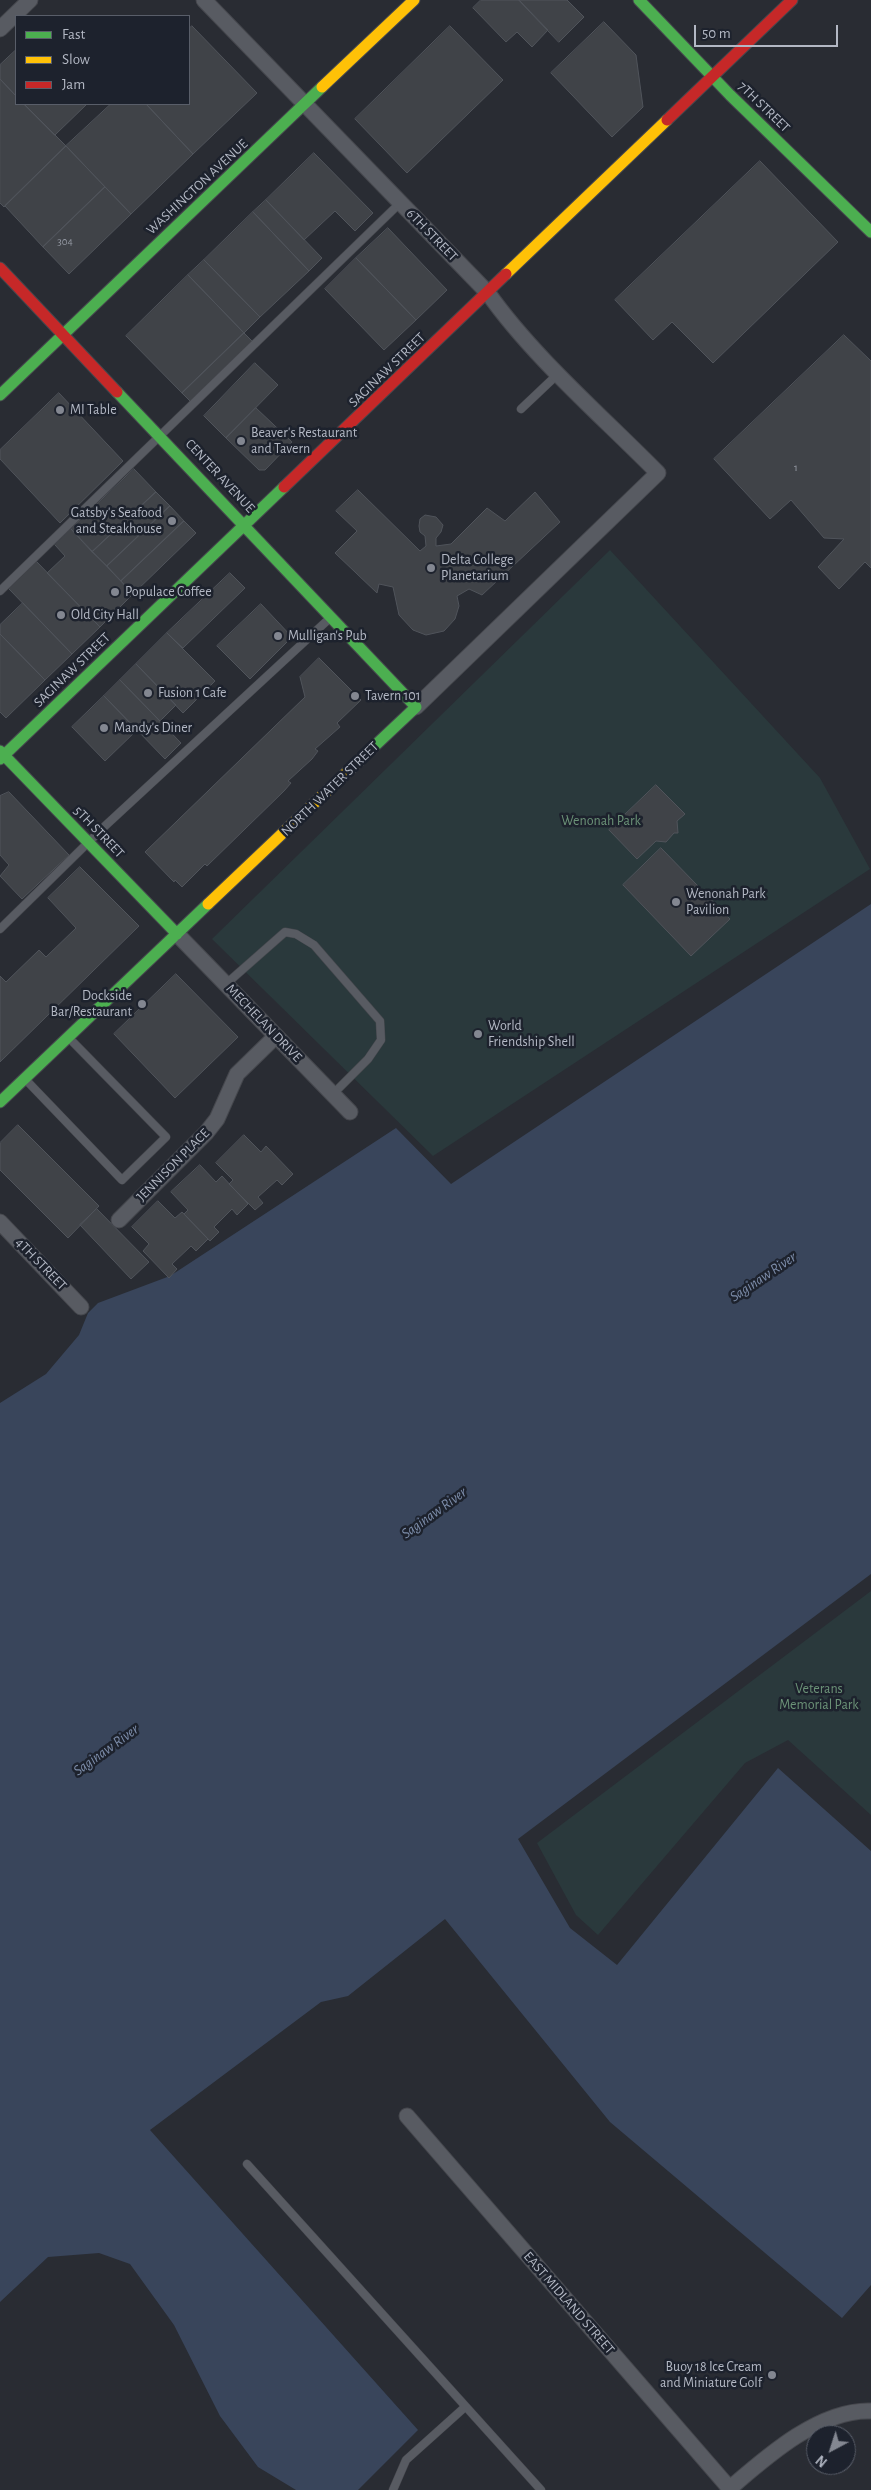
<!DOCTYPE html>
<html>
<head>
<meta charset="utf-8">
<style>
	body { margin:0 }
	#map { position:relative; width:871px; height:2490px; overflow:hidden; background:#292c33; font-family:"Alegreya Sans",sans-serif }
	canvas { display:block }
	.legend { position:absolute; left:15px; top:15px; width:175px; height:90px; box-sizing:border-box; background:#1d222d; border:1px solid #595e69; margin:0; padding:6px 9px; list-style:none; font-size:15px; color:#b3b8c4 }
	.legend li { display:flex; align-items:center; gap:10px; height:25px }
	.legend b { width:25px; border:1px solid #595e69 }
	.north { position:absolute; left:806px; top:2425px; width:50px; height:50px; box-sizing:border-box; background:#1d222d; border:1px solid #595e69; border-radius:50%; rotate:220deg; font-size:14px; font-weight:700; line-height:20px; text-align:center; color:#b3b8c4 }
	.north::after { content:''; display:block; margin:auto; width:18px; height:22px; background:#838791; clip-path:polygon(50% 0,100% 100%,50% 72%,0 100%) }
	.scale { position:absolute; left:694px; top:25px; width:144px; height:22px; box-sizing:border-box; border:2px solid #b3b8c4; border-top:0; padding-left:6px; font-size:15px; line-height:18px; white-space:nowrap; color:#b3b8c4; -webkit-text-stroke:4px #1d222d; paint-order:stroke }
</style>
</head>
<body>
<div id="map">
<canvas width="871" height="2490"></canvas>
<ul class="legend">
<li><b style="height:6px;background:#4caf50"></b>Fast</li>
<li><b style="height:6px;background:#ffc107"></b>Slow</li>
<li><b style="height:6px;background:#c62828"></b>Jam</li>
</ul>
<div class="north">N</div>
<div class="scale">50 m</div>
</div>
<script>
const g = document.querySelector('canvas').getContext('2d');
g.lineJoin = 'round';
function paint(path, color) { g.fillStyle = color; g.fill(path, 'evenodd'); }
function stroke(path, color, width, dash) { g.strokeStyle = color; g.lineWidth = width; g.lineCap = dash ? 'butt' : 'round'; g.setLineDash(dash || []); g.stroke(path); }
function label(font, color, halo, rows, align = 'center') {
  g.font = font + ' "Alegreya Sans",sans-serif'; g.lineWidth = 5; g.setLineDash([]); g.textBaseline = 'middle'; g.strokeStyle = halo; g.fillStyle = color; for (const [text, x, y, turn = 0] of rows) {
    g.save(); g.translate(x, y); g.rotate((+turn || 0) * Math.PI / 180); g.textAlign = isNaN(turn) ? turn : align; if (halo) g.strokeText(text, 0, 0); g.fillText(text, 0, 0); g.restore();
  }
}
paint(new Path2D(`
	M610 550 820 778 870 869 433 1156 212 939Z
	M871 1591V1815L788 1740 745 1763 598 1935 576 1915 537 1843Z`), '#2a393c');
paint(new Path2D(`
	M871 904V1574L518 1839 570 1928 617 1965 778 1768 871 1851V2285L842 2318 610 2122 445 1919 348 1996 321 2002 150 2130 418 2430 358 2490H296L258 2467 220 2416 174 2325 130 2264 99 2253 48 2257 0 2302V1403L46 1374 79 1335 88 1313 98 1303 170 1276 396 1128 451 1184Z`), '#39455b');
const building = new Path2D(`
	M481 0H519L548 30 532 47 517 32 506 42 473 8Z
	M519 0H567L584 17 559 42Z
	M604 22 636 55 643 107 612 137 551 73Z
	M192 26 257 93 193 154 146 104H189V29Z
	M450 26 503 80 407 173 355 119Z
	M16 50V96L0 79V65Z
	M0 79 16 96V104H24L66 146 4 207 0 203Z
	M24 104H87L55 135Z
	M111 104H146L193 154 131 214 66 146Z
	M66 146 105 187 43 247 5 206Z
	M314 153 373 213 355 231 335 211 304 240 266 200Z
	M760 161 838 242 713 363 672 322 653 340 615 300Z
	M105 187 131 214 69 274 43 247Z
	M266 200 322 258 309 271 253 212Z
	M253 212 309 271 260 317 204 260Z
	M388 228 447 290 416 320 356 258Z
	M356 258 416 320 384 350 325 289Z
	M204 260 260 317 244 333 188 275Z
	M188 275 244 333 182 393 126 336Z
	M244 333 255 344 193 404 182 393Z
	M844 335 871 361V568L865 562 839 589 818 567 844 539 824 538 791 500 770 519 714 459Z
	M255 363 278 385 226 438 204 416Z
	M59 393 123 461 60 523 0 459V450Z
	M256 408 292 442 265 470H259L226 438Z
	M134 469 156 492 92 552 71 529Z
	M358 490 420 551 426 546 425 536 420 532 419 526 420 519 425 515 436 517 443 525 441 532 436 538V546L451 544 487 508 505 521 535 492 560 522 482 595 469 589 457 596 459 606 455 619 444 631 426 635 413 630 399 615 393 587 379 584 377 593 335 553 357 531 336 511Z
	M156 492 170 506 107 566 92 552Z
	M170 506 184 521 121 581 107 566Z
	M184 521 196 533 133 594 121 581Z
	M71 529 133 594 100 627 47 573 65 556 55 545Z
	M36 561 100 627 72 654 9 589Z
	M230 573 245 588 183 648 167 633Z
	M23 603 72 654 45 680 0 634V625Z
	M261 604 292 637 250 679 217 646Z
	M167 633 215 681 183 713 136 664Z
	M0 634 45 680 6 718 0 712Z
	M319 658 361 700 337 723 340 727 315 749 318 751 312 759 288 781 291 783 284 791 207 866 205 864 182 887 175 880 174 882 145 852 305 697 300 677Z
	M136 664 176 705 160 721 120 680Z
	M120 680 181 743 165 759 104 696Z
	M104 696 137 730 105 761 72 727Z
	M656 785 685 814 677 821 678 833H674L666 842 656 841 637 859 609 830Z
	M9 792 69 855 22 899 0 876 9 865 0 855V796Z
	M661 848 730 919 691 956 623 885Z
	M80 867 139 926 0 1062V976L6 982 39 950 46 957 76 928 48 898Z
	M176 974 238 1037 175 1098 114 1034Z
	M18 1125 99 1206 68 1238 0 1170V1143Z
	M244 1135 261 1152 266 1146 293 1174 282 1185 277 1180 258 1197 263 1203 255 1210 229 1184 233 1180 216 1163Z
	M200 1165 216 1182 222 1176 248 1204 237 1215 232 1209 214 1227 219 1232 210 1241 184 1214 188 1210 171 1192Z
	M158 1201 175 1218 182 1212 208 1239 196 1251 191 1246 172 1264 177 1269 169 1278 143 1251 149 1244 132 1227Z
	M97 1209 149 1262 131 1279 80 1225Z`);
paint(building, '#404348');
stroke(building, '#50545b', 1);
const lane = new Path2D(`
	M521 409 559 373
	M0 591 400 203
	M0 929 105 826 330 618
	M226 984 285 932 296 934 314 945 380 1021 381 1040 368 1059 333 1094
	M26 1080 122 1180 166 1137 70 1039
	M247 2164 541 2490
	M393 2490 406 2460 465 2407`);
const street = new Path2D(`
	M204 0 488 293C533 357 603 417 658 473L416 707
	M0 29 30 0
	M177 934 350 1112
	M119 1220 206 1133 217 1119 237 1074 276 1036
	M0 1222 81 1307
	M407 2116 731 2490
	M728 2490C765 2458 819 2409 871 2411`);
const fast = new Path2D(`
	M639 0 730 95 871 232
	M117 392 416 707 365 755
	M0 395 322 87
	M0 751 177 934
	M0 759 284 487
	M0 1102 208 904`);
const slow = new Path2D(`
	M322 87 414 0
	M506 274 667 120
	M208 904 365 755`);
const jam = new Path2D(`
	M667 120 792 0
	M0 268 117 392
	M284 487 506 274`);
stroke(lane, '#45474d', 9);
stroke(street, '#45474d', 17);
stroke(fast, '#45474d', 13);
stroke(slow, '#45474d', 13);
stroke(jam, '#45474d', 13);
stroke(lane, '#585b62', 8);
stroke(street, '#585b62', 15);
stroke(fast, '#4caf50', 11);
stroke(slow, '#ffc107', 11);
stroke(jam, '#c62828', 11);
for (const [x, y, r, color] of [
	[60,410,5,"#838791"],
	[241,441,5,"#838791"],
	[172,521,5,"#838791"],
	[431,568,5,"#838791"],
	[115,592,5,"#838791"],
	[61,615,5,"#838791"],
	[278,636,5,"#838791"],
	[148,693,5,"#838791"],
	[355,696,5,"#838791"],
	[104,728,5,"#838791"],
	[676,902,5,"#838791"],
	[142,1004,5,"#838791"],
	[478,1034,5,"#838791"],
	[772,2375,5,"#838791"]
]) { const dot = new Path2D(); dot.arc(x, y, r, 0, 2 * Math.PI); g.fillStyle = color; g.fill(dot); stroke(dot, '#1d222d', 2); }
label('11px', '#969ba5', null, [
	["304",65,242],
	["1",796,468]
]);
label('14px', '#b3b8c4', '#1d222d', [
	["7TH STREET",764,107,44],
	["WASHINGTON AVENUE",197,187,-43],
	["6TH STREET",432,235,46],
	["SAGINAW STREET",387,370,-44],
	["CENTER AVENUE",220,476,47],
	["SAGINAW STREET",72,670,-44],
	["NORTH WATER STREET",330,789,-44],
	["5TH STREET",99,832,46],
	["MECHELAN DRIVE",264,1023,46],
	["JENNISON PLACE",173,1165,-45],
	["4TH STREET",41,1264,46],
	["EAST MIDLAND STREET",569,2303,49]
]);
label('14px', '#b3b8c4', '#1d222d', [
	["MI Table",70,410],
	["Beaver's Restaurant",251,433],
	["and Tavern",251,449],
	["Gatsby's Seafood",162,513,"right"],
	["and Steakhouse",162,529,"right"],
	["Delta College",441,560],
	["Planetarium",441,576],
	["Populace Coffee",125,592],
	["Old City Hall",71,615],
	["Mulligan's Pub",288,636],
	["Fusion 1 Cafe",158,693],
	["Tavern 101",365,696],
	["Mandy's Diner",114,728],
	["Wenonah Park",686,894],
	["Pavilion",686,910],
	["Dockside",132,996,"right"],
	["Bar/Restaurant",132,1012,"right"],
	["World",488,1026],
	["Friendship Shell",488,1042],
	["Buoy 18 Ice Cream",762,2367,"right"],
	["and Miniature Golf",762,2383,"right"]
], 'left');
label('14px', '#6c9378', '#1d222d', [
	["Wenonah Park",601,821],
	["Veterans",819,1689],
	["Memorial Park",819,1705]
]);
label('italic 15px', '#7d8daa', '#1d222d', [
	["Saginaw River",763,1277,-34],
	["Saginaw River",434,1513,-36],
	["Saginaw River",106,1750,-36]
]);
</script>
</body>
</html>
